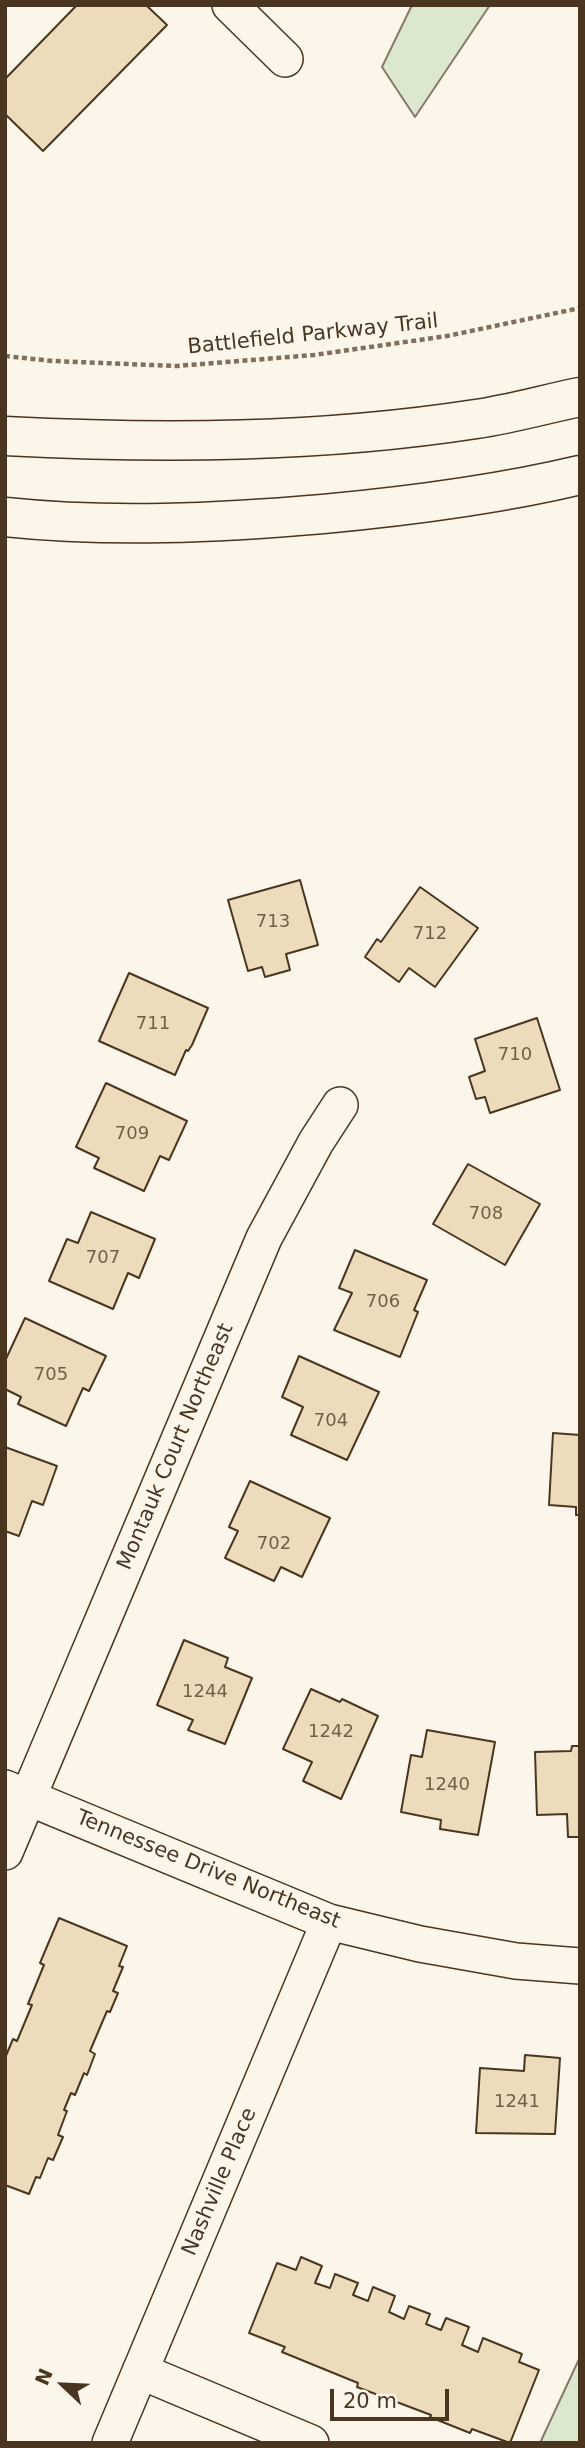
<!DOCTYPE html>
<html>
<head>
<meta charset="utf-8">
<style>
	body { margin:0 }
	#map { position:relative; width:585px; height:2448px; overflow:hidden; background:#fbf6e9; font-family:"DejaVu Sans",sans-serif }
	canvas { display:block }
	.frame { position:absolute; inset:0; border:7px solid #4a3520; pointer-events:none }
	.north { position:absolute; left:28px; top:2350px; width:70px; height:70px; -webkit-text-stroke:5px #fbf6e9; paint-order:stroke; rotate:293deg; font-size:19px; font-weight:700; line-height:28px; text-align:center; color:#4a3520 }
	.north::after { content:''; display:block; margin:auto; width:24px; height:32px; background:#4a3520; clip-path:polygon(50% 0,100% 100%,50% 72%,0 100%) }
	.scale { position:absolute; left:330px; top:2389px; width:119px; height:32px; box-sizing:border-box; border:4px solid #4a3520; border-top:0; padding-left:9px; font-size:21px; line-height:24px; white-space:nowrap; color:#4a3520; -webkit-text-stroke:5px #fbf6e9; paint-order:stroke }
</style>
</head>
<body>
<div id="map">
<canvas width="585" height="2448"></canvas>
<div class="frame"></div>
<div class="north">N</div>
<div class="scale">20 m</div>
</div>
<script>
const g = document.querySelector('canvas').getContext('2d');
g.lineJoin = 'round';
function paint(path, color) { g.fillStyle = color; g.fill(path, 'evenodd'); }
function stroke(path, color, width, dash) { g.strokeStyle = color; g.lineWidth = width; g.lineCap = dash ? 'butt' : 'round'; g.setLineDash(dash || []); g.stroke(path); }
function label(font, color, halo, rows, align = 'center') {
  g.font = font + ' "DejaVu Sans",sans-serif'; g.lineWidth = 5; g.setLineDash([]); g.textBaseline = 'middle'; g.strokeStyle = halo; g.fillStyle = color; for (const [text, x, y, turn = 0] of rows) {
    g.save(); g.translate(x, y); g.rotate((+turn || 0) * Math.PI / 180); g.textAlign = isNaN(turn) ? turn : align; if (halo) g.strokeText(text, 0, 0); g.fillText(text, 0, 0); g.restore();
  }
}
const green = new Path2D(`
	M412 5H490L415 117 382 67Z
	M580 2357V2443H540Z`);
paint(green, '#dce7d0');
stroke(green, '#887966', 2);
const building = new Path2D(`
	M77 5H146L167 25 43 151 5 114V79Z
	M300 880 318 945 286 954 290 970 265 977 262 967 248 971 228 900Z
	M420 887 478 928 435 987 409 968 399 982 365 957 377 939 381 942Z
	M129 973 208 1008 192 1045 188 1051 186 1050 175 1075 99 1041Z
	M537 1018 560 1090 490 1113 485 1097 476 1099 469 1077 485 1071 475 1039Z
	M106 1083 187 1121 169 1160 160 1156 144 1191 94 1168 99 1158 76 1147Z
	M468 1164 540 1204 505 1265 433 1224Z
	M91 1212 155 1239 139 1278 128 1273 113 1309 49 1281 67 1239 78 1243Z
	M355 1250 427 1280 414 1310 418 1312 400 1357 334 1330 352 1293 339 1288Z
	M25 1318 106 1356 89 1391 83 1388 66 1426 18 1404 21 1397 5 1389V1361Z
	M299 1356 379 1392 347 1460 291 1435 303 1407 282 1397Z
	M553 1433 580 1435V1515H576V1507L549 1505Z
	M5 1447 57 1466 43 1505 32 1501 19 1536 5 1531Z
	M250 1481 330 1518 302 1577 281 1567 274 1581 225 1558 238 1531 229 1527Z
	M184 1640 228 1658 225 1667 252 1678 225 1744 188 1730 193 1720 157 1705Z
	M311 1689 340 1702 342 1699 378 1716 341 1799 303 1781 312 1762 283 1749Z
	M427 1730 495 1742 478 1835 440 1829 441 1820 401 1812 411 1755 422 1757Z
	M572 1746H580V1837H568L567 1814 537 1815 535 1752 571 1751Z
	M59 1918 127 1946 119 1966 123 1967 113 1991 118 1993 110 2012 107 2011 90 2051 95 2054 87 2075 84 2073 75 2095 71 2093 64 2110 67 2111 58 2135 63 2137 53 2160 48 2158 40 2178 36 2177 29 2194 5 2185V2058L13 2039 17 2041 32 2005 28 2004 44 1965 40 1963Z
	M525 2055 560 2058 555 2134 476 2133 480 2068 524 2071Z
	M301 2257 322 2266 315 2283 330 2288 335 2274 358 2283 353 2295 368 2301 373 2287 395 2296 389 2312 404 2319 409 2306 430 2314 426 2324 441 2330 446 2318 469 2327 462 2345 478 2352 483 2338 522 2354 519 2362 539 2370 510 2443 472 2429 470 2433 430 2417 431 2415 357 2387 358 2383 282 2352 285 2347 249 2333 277 2263 296 2270Z`);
paint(building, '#ecdcbc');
stroke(building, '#4a3520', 2);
const street = new Path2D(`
	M230 5 285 59
	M5 1788 329 1922 420 1944 516 1961 580 1966
	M5 1852 264 1238 316 1142 340 1105
	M140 2371 311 2443
	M110 2443 329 1922`);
const secondary = new Path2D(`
	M5 436C163 444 320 443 476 419 511 414 545 404 580 397
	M5 517C110 528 218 523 323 514 409 506 496 495 580 475`);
stroke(street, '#4a3520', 38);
stroke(secondary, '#4a3520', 41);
stroke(new Path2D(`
	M5 356 53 361 177 366 314 355 447 336 580 308`), '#7f6f5c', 4.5, [5, 3.5]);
stroke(street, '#fbf6e9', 35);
stroke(secondary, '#fbf6e9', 38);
label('18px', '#725f47', null, [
	["713",273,922],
	["712",430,934],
	["711",153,1024],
	["710",515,1055],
	["709",132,1134],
	["708",486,1214],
	["707",103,1258],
	["706",383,1302],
	["705",51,1375],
	["704",331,1421],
	["702",274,1544],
	["1244",205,1692],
	["1242",331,1732],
	["1240",447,1785],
	["1241",517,2102]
]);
label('21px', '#4a3520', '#fbf6e9', [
	["Battlefield Parkway Trail",313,335,-6],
	["Montauk Court Northeast",176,1447,-67],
	["Tennessee Drive Northeast",208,1870,22],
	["Nashville Place",220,2182,-67]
]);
</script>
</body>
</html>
